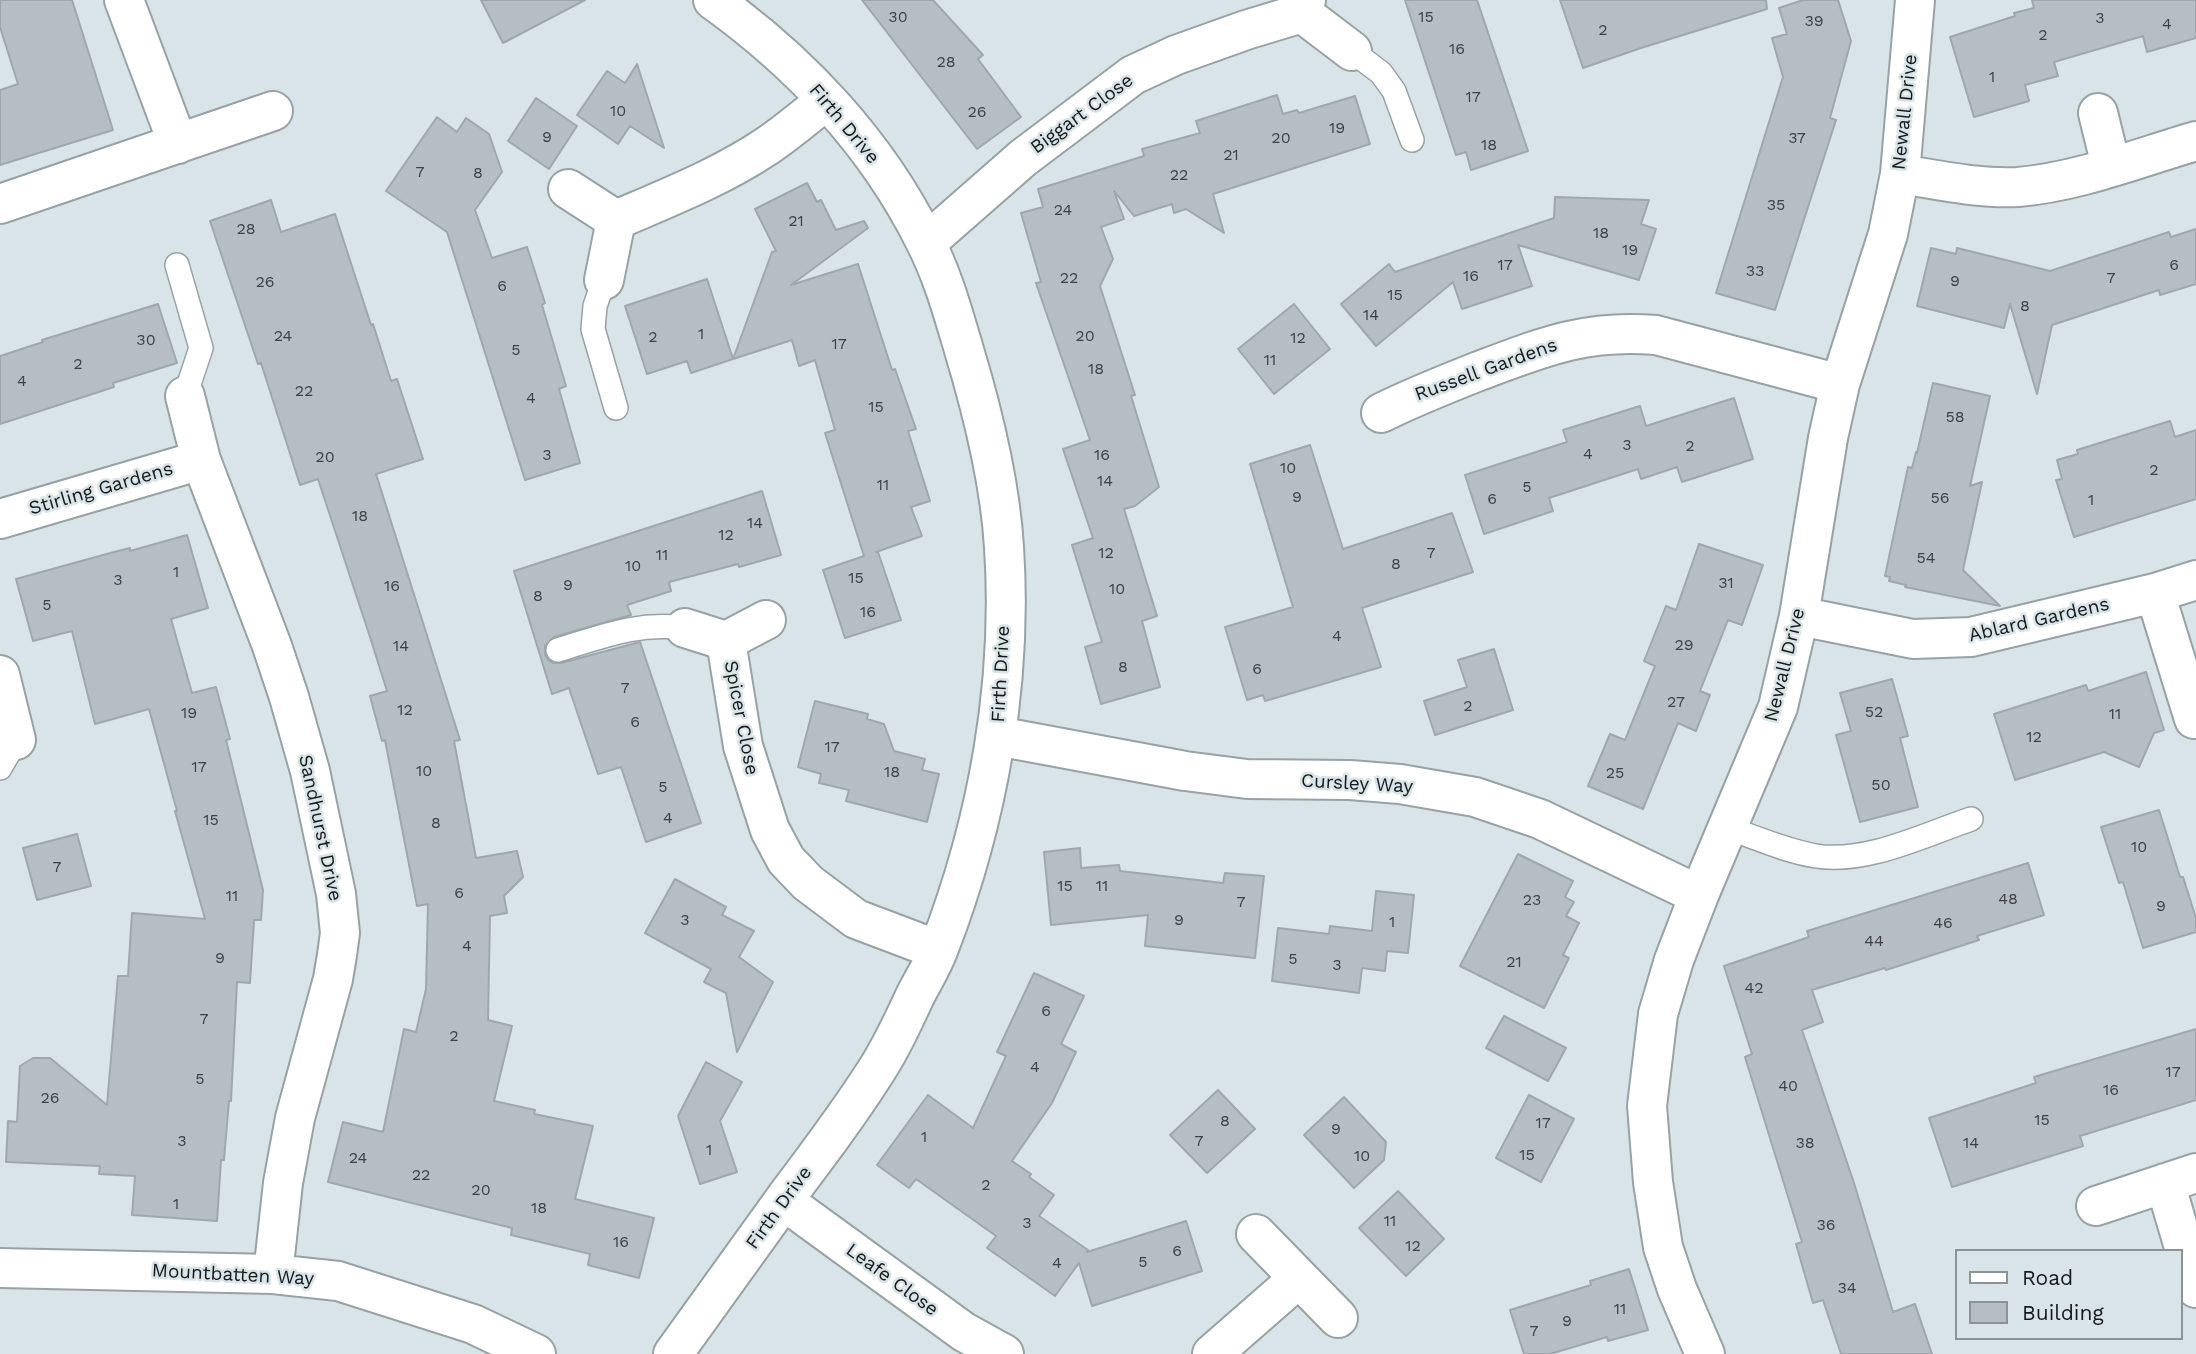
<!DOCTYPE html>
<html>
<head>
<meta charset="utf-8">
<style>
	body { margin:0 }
	#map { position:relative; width:2196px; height:1354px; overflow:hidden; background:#d9e4e8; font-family:"Work Sans",sans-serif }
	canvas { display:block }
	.legend { position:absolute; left:1955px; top:1249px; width:228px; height:91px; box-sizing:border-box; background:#d9e4e8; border:2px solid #8b9396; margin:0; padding:9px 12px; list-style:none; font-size:21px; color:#15191a }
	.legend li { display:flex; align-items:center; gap:14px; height:35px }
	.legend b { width:35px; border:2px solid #8b9396 }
</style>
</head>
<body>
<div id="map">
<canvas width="2196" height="1354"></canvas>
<ul class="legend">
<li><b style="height:9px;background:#fff"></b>Road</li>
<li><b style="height:19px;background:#b5bfc3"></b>Building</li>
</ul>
</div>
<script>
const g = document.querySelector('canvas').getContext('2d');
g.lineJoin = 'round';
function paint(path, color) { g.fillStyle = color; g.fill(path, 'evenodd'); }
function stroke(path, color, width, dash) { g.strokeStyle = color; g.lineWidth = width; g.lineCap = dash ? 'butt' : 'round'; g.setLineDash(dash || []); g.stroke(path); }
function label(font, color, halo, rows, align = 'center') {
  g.font = font + ' "Work Sans",sans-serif'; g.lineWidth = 5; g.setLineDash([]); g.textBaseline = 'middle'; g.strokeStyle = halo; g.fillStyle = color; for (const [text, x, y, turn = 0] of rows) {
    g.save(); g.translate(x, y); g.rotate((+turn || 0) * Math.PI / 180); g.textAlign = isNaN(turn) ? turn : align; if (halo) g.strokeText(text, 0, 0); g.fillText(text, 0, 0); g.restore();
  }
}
const building = new Path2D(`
	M0 0H72L113 130 0 165V90L18 84 0 27Z
	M481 0H585L503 43Z
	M862 0H933L983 55 978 59 1021 117 977 149Z
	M1405 0H1477L1528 151 1471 170 1466 152 1456 155Z
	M1560 0H1766L1767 9 1641 48 1583 68Z
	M1803 0H1838L1851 41 1830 118 1836 120 1775 310 1716 293 1783 77 1772 38 1787 34 1779 8Z
	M2032 0H2196V38L2147 52 2143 36 2054 62 2058 76 2025 85 2029 101 1974 117 1950 37 2015 16 2014 13 2034 8Z
	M637 64 664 148 630 126 618 144 577 115 607 71 625 83Z
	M1277 95 1283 114 1297 110 1299 113 1355 96 1370 144 1213 194 1224 233 1186 209 1174 213 1172 204 1134 216 1114 191 1124 219 1101 227 1113 259 1100 286 1135 395 1131 396 1159 487 1135 506 1124 509 1157 616 1142 621 1160 687 1101 704 1085 647 1102 642 1072 545 1093 538 1063 449 1090 440 1036 283 1041 282 1021 213 1043 207 1038 189 1144 156 1142 149 1200 133 1196 121Z
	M536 98 577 126 549 169 508 141Z
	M437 117 457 132 466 118 489 134 502 172 475 210 492 258 527 247 545 303 542 305 566 386 559 389 580 463 525 480 447 232 386 191Z
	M807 183 817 202 821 200 836 230 864 221 868 228 791 285 858 264 892 370 895 369 916 429 908 431 930 501 911 507 922 536 876 552H878L901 620 845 638 823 570 864 556 825 433 835 430 815 360 799 366 792 340 733 359 772 252 776 251 755 209Z
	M1555 197 1649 200 1641 224 1656 229 1639 280 1518 245 1532 286 1462 309 1453 282 1376 346 1341 304 1389 264 1395 272 1554 218Z
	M271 200 281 232 335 214 371 325 373 324 391 381 397 379 423 459 376 474 460 740 454 741 476 858 517 851 523 877 504 896 507 913 490 916 488 1020 512 1026 494 1101 535 1110 534 1114 593 1126 575 1199 654 1218 639 1278 588 1265 590 1254 511 1235 512 1228 328 1182 343 1122 383 1132 404 1029 416 1032 426 989 428 904 417 906 385 740 382 741 370 696 387 691 370 637 318 479 300 485 261 363 258 364 210 221Z
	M2196 229V284L2160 295 2159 290 2052 325 2037 394 2010 304 2004 328 1917 306 1931 248 1956 254 1957 248 2050 271 2169 232 2171 237Z
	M707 279 733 359 691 373 687 361 647 374 625 306Z
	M158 304 177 363 113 383 114 387 0 424V356L43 342 42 340Z
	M1294 304 1330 349 1274 394 1238 349Z
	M1933 383 1990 396 1970 486 1982 482 1963 570 2000 606 1905 587 1906 585 1889 581 1890 577 1885 576 1908 467 1912 468 1916 452 1917 453Z
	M1734 398 1753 459 1682 482 1677 467 1641 479 1638 469 1549 498 1553 511 1484 534 1465 475 1567 442 1563 430 1640 406 1646 426Z
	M2170 421 2175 437 2196 430V499L2074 537 2056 480 2062 479 2057 460 2078 454 2077 450Z
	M1310 445 1343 549 1452 513 1473 572 1362 608 1381 667 1265 701 1263 695 1247 700 1225 627 1293 607 1250 464Z
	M762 491 781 555 739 567 738 564 669 582 671 591 627 605 631 615 554 637 545 646V654L548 660 554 663H561L640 642 701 823 646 842 621 767 598 774 569 688 552 694 514 571Z
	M187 535 208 608 171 619 192 693 216 687 230 739 226 740 263 890 261 920H254L250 983 237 982 231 1101H229L224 1160H221L217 1221 132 1215 135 1176 99 1174 100 1166 6 1162 8 1121 17 1122 20 1066 33 1058H50L107 1105 118 976H128L132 913 205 919 175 811H177L149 709 95 724 72 631 33 641 16 579 114 552 130 548V551Z
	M1699 544 1763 565 1742 625 1728 620 1700 691 1710 695 1696 731 1678 723 1643 809 1588 786 1610 734 1625 740 1655 666 1644 661 1666 606 1676 610Z
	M1494 649 1513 710 1435 735 1424 701 1467 687 1458 660Z
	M2146 672 2164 730 2154 733 2139 767 2104 752 2015 780 1994 714 2086 685 2088 691Z
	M1892 679 1908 736 1900 738 1918 807 1860 822 1836 735 1851 731 1840 693Z
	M815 701 868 714 867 719 884 724 894 751 925 759 922 770 939 774 927 822 846 801 849 790 819 783 821 774 798 767Z
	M2159 810 2180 877H2183L2196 918V932L2143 948 2123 882 2119 883 2101 827Z
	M77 834 91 886 37 900 23 848Z
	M1080 848 1081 868 1119 865 1120 871 1223 883 1225 873 1264 876 1255 958 1145 946 1148 915 1051 925 1044 852Z
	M1518 854 1573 881 1565 897 1574 902 1566 916 1579 923 1563 955 1569 958 1544 1008 1460 966Z
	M2028 863 2044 915 1977 936 1979 940 1886 970 1885 968 1812 990 1823 1022 1802 1030 1854 1183 1893 1312 1915 1304 1932 1354H1841L1823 1300 1813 1303 1796 1244 1802 1242 1745 1057 1752 1054 1724 966 1809 937 1807 931Z
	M675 879 726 907 722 915 754 931 739 957 773 982 737 1052 726 993 704 982 711 969 645 933Z
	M1376 891 1414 895 1408 953 1387 951 1385 971 1362 968 1359 993 1272 981 1278 928 1329 934 1330 926 1372 931Z
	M1034 973 1084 996 1061 1044 1076 1052 1052 1103 1012 1161 1031 1174 1029 1177 1054 1195 1039 1216 1088 1250 1087 1252 1186 1221 1202 1271 1092 1306 1079 1263 1055 1296 987 1248 996 1236 916 1179 909 1188 877 1165 928 1095 973 1128 1006 1056 997 1052Z
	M1504 1016 1566 1048 1548 1081 1486 1048Z
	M2196 1029V1100L2080 1136 2083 1146 1952 1187 1929 1118 2036 1083 2034 1077Z
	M706 1062 742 1082 720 1121 737 1172 700 1184 678 1116Z
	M1218 1090 1255 1129 1207 1173 1170 1135Z
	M1529 1095 1574 1119 1541 1182 1496 1158Z
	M1344 1097 1386 1142 1384 1160 1354 1188 1304 1135Z
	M1398 1191 1444 1239 1406 1276 1359 1228Z
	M1629 1269 1648 1330 1608 1341 1607 1337 1550 1354H1524L1510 1310 1591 1285 1590 1281Z`);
paint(building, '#b5bfc3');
stroke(building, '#9ea8ac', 2);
const service = new Path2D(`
	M1352 51 1381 73 1394 91 1412 140
	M177 265 201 348 185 396
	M604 280 595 306 593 329 616 408
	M558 650C604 636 637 622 685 628
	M0 768 16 740
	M1728 828C1757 838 1786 851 1816 856 1866 864 1924 835 1971 819`);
const minor = new Path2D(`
	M124 0 178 144
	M1306 0 1302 13 1352 51
	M2098 113 2111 166
	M1900 174C1939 180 1978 189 2018 187 2078 182 2138 158 2196 141
	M568 189 616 220 604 280
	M0 204 273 111
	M616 220C667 198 721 177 767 146 788 132 807 115 827 100
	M926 243 1023 158 1133 75 1176 55 1246 30 1302 13
	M185 396 201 460 272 646 289 697 310 771 336 894 340 933 337 955 333 979 295 1118 283 1183 273 1274
	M1381 413C1413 397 1446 384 1479 371 1543 347 1586 329 1656 335L1840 384
	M0 519 201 460
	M2155 593 2194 719
	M1799 616 1913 639 1971 637 2155 593 2196 580
	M685 628 726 641 766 620
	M726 641 743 746 770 830 786 860 808 883 856 919 938 950
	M0 675 16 740
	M997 736 1185 771 1247 779 1350 780 1400 784 1475 797 1540 819 1699 895
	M2165 1183 2196 1288
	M784 1201 964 1332 1004 1354
	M2096 1206 2196 1173
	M1256 1234 1338 1318
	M0 1268 273 1274 338 1281 473 1324 536 1354
	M673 1354C711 1302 748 1249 786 1197 817 1156 848 1115 876 1071 891 1048 903 1022 915 996 923 980 933 965 939 948 988 821 1013 683 1004 547 1000 481 983 413 964 350 953 313 943 276 925 241 877 144 801 63 713 0
	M1212 1354 1299 1278
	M1705 1354 1677 1289 1663 1247 1653 1182 1647 1106 1658 1014 1674 960 1699 895 1778 707 1799 616 1828 438 1840 384 1888 234 1900 174 1915 0`);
stroke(service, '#97a2a6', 26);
stroke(minor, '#97a2a6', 42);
stroke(service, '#fff', 23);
stroke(minor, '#fff', 38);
label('16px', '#3d4244', null, [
	["30",898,17],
	["15",1426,17],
	["3",2100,18],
	["39",1814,21],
	["4",2167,24],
	["2",1603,30],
	["2",2043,35],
	["16",1457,49],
	["28",946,62],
	["1",1992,77],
	["17",1473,97],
	["10",618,111],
	["26",977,112],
	["19",1337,128],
	["9",547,137],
	["20",1281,138],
	["37",1797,138],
	["18",1489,145],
	["21",1231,155],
	["7",420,172],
	["8",478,173],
	["22",1179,175],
	["35",1776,205],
	["24",1063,210],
	["21",796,221],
	["28",246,229],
	["18",1601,233],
	["19",1630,250],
	["17",1505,265],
	["6",2174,265],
	["33",1755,271],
	["16",1471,276],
	["22",1069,278],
	["7",2111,278],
	["9",1955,281],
	["26",265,282],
	["6",502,286],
	["15",1395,295],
	["8",2025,306],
	["14",1371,315],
	["1",701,334],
	["24",283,336],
	["20",1085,336],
	["2",653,337],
	["12",1298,338],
	["30",146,340],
	["17",839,344],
	["5",516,350],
	["11",1270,360],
	["2",78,364],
	["18",1096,369],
	["4",22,381],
	["22",304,391],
	["4",531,398],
	["15",876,407],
	["58",1955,417],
	["3",1627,445],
	["2",1690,446],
	["4",1588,454],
	["3",547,455],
	["16",1102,455],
	["20",325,457],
	["10",1288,468],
	["2",2154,470],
	["14",1105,481],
	["11",883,485],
	["5",1527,487],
	["9",1297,497],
	["56",1940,498],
	["6",1492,499],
	["1",2091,500],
	["18",360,516],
	["14",755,523],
	["12",726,535],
	["12",1106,553],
	["7",1431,553],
	["11",662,555],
	["54",1926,558],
	["8",1396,564],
	["10",633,566],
	["1",176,572],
	["15",856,578],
	["3",118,580],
	["31",1726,583],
	["9",568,585],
	["16",392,586],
	["10",1117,589],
	["8",538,596],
	["5",47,605],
	["16",868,612],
	["4",1337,636],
	["29",1684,645],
	["14",401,646],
	["8",1123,667],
	["6",1257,669],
	["7",625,688],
	["27",1676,702],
	["2",1468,706],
	["12",405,710],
	["52",1874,712],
	["19",189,713],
	["11",2115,714],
	["6",635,722],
	["12",2034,737],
	["17",832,747],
	["17",199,767],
	["10",424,771],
	["18",892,772],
	["25",1615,773],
	["50",1881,785],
	["5",663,787],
	["4",668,818],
	["15",211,820],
	["8",436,823],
	["10",2139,847],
	["7",57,867],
	["15",1065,886],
	["11",1102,886],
	["6",459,893],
	["11",232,896],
	["48",2008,899],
	["23",1532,900],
	["7",1241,902],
	["9",2161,906],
	["3",685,920],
	["9",1179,920],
	["1",1392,922],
	["46",1943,923],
	["44",1874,941],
	["4",467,946],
	["9",220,958],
	["5",1293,959],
	["21",1514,962],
	["3",1337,965],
	["42",1754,988],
	["6",1046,1011],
	["7",204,1019],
	["2",454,1036],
	["4",1035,1067],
	["17",2173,1072],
	["5",200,1079],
	["40",1788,1086],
	["16",2111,1090],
	["26",50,1098],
	["15",2042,1120],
	["8",1225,1121],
	["17",1543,1123],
	["9",1336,1129],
	["1",924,1137],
	["3",182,1141],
	["7",1199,1141],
	["38",1805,1143],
	["14",1971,1143],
	["1",709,1150],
	["15",1527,1155],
	["10",1362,1156],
	["24",358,1158],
	["22",421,1175],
	["2",986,1185],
	["20",481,1190],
	["1",176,1204],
	["18",539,1208],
	["11",1390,1221],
	["3",1027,1223],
	["36",1826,1225],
	["16",621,1242],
	["12",1413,1246],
	["6",1177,1251],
	["5",1143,1262],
	["4",1057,1263],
	["34",1847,1288],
	["11",1620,1309],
	["9",1567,1321],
	["7",1534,1331]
]);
label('19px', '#15191a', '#d9e4e8', [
	["Newall Drive",1905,112,-84],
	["Biggart Close",1082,114,-36],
	["Firth Drive",844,124,50],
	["Russell Gardens",1486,370,-20],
	["Stirling Gardens",101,489,-16],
	["Ablard Gardens",2039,620,-13],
	["Newall Drive",1785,665,-76],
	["Firth Drive",1001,674,-87],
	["Spicer Close",741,718,79],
	["Cursley Way",1357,784,3],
	["Sandhurst Drive",320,828,78],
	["Firth Drive",779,1208,-54],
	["Mountbatten Way",233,1275,3],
	["Leafe Close",892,1280,36]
]);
</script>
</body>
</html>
